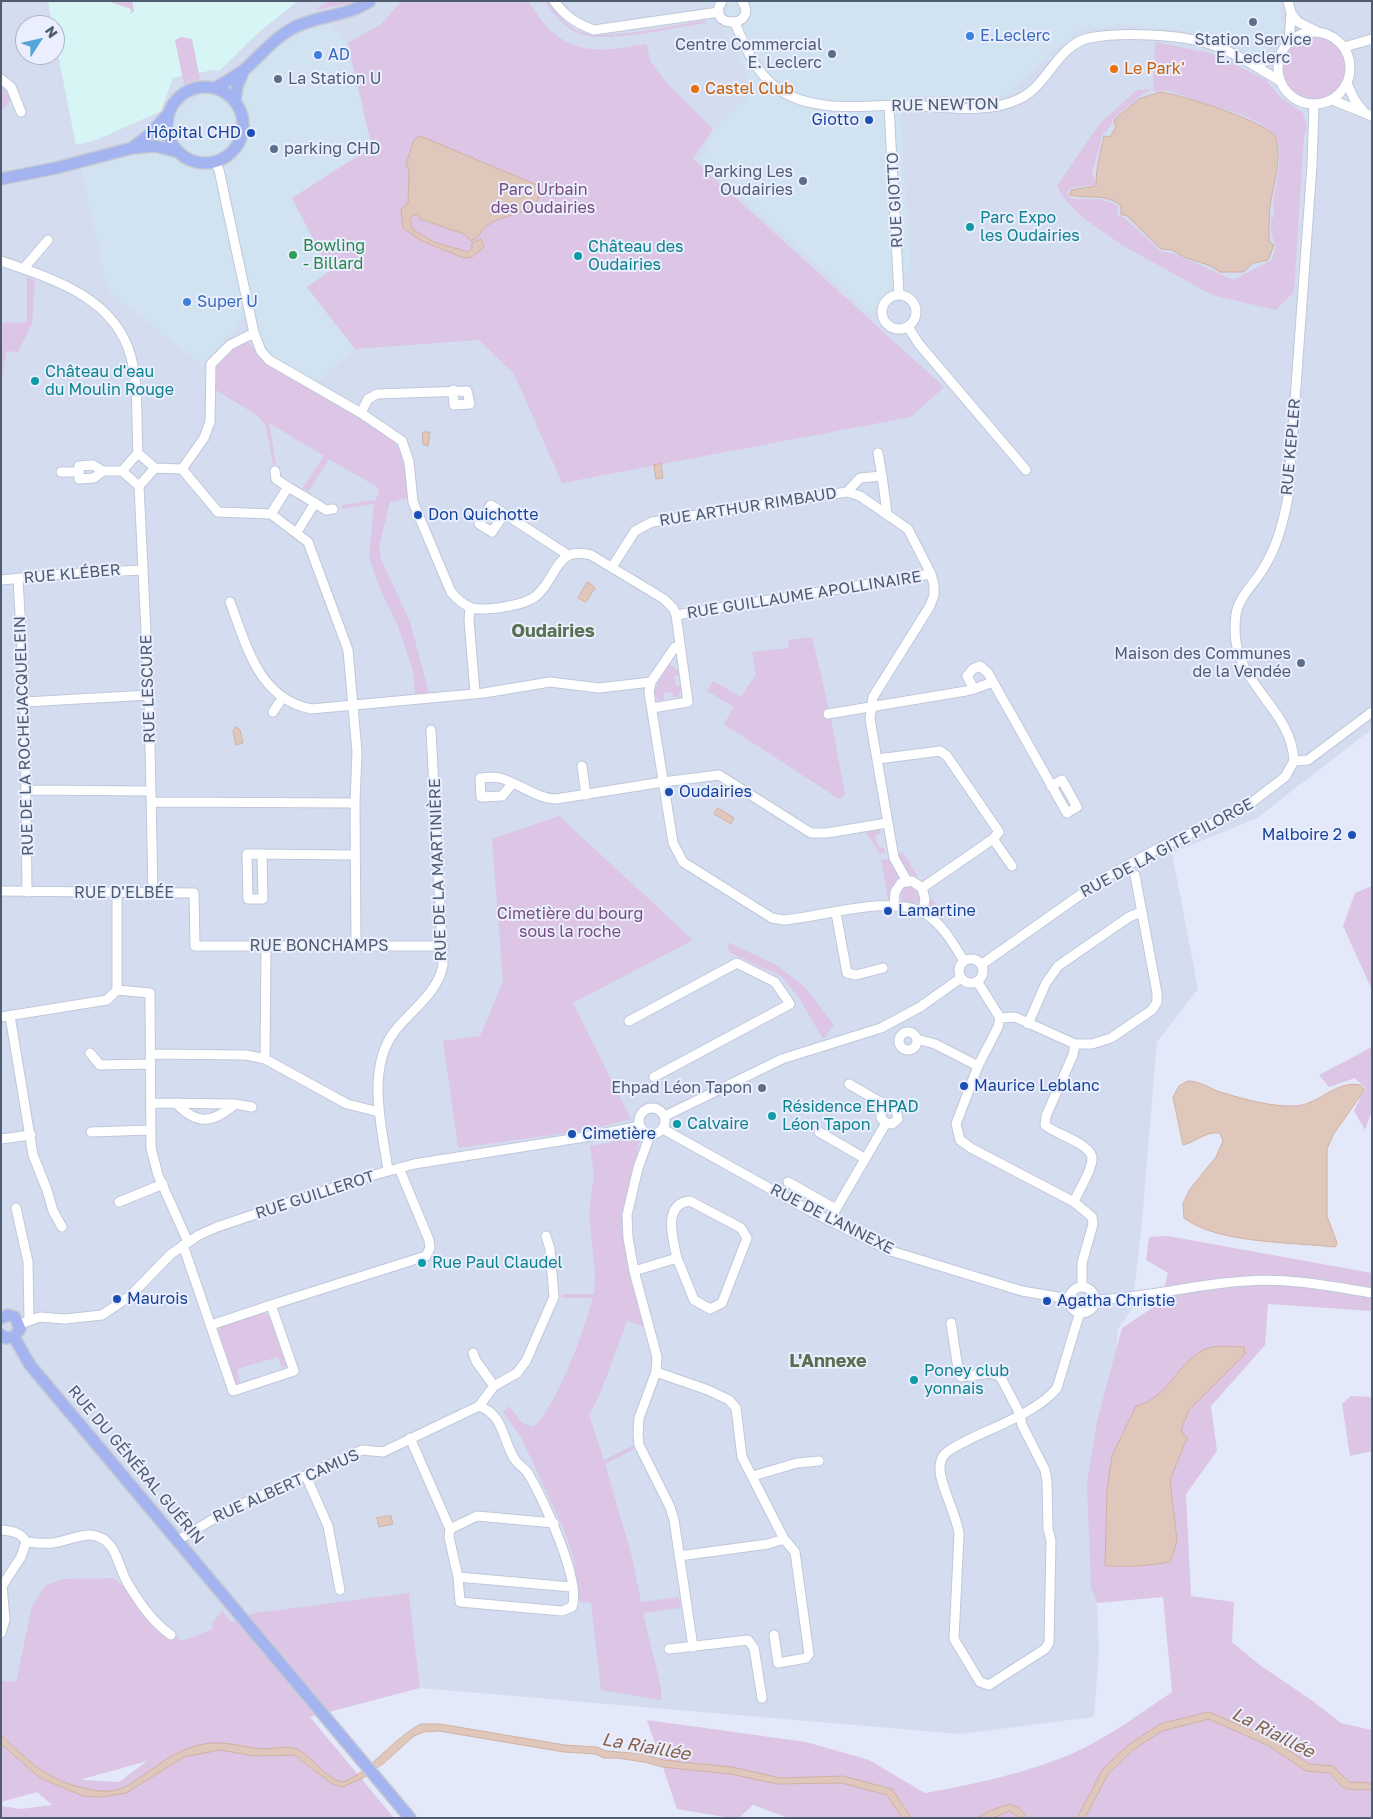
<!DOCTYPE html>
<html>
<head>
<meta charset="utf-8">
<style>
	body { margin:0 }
	#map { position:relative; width:1373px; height:1819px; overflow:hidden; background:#e4e9f9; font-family:"Golos Text",sans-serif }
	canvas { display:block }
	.frame { position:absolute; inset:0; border:2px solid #4d5d6f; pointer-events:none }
	.north { position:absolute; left:15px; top:15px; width:50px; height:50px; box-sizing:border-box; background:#eaeefd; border:1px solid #abb4c4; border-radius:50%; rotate:55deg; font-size:14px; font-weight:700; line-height:20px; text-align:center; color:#4d5d6f }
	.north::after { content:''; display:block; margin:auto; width:18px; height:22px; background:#57a4d6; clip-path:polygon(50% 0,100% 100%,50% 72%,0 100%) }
</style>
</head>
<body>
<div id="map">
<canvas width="1373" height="1819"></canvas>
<div class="frame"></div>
<div class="north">N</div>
</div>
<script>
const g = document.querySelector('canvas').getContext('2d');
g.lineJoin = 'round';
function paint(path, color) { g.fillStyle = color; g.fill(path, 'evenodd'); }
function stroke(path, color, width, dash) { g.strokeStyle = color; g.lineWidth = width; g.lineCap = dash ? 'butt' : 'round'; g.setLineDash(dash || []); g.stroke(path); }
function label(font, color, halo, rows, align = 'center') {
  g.font = font + ' "Golos Text",sans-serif'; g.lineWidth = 4; g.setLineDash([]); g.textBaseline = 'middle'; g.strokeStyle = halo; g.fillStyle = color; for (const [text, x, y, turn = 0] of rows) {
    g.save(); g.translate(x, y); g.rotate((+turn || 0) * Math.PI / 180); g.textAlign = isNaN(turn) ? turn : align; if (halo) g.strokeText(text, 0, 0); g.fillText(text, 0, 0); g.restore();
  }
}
paint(new Path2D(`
	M1 1H1372V729L1257 818 1172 853 1198 989 1157 1042 1142 1222 1134 1292 1136 1303 1118 1329 1097 1603 1099 1651 1094 1717 960 1734 420 1688 409 1593 182 1641 114 1578 34 1684 1 1681ZM25 25H55V55H25Z`), '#d4dcf0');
paint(new Path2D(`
	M728 1H1279L1283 29 1263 58 1202 33 1126 25 1081 29 1055 49 1006 96H911L901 115 911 269 870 313 701 161 713 129 754 92 724 28Z
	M325 18 345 43 372 147 292 199 330 271 307 288 355 349 316 384 268 356 249 312 203 366 108 291 81 169Z`), '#d1e2f0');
paint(new Path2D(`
	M48 1H298L259 32 219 71 213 70 173 78 161 111 96 140 76 145 55 39V25H52Z`), '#d8f5f6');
paint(new Path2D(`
	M107 1H132L134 11 130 14 131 9Z
	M328 1H360L315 10Z
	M402 1H528C536 12 544 26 555 34 583 57 614 49 647 44L650 61 666 82 713 129 693 159 944 387 911 417 562 483 514 374 479 340 355 349 307 287 330 271 292 198 372 147 348 43 381 24Z
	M545 1H548C557 12 565 25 578 31 604 42 675 25 705 20V23C675 27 604 45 578 33 563 27 554 14 545 1Z
	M1283 69a32 32 0 1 1 64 0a32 32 0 1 1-64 0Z
	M181 37 192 39 200 79 184 84 175 40Z
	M1155 42 1210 53 1228 61 1266 80 1280 97 1303 113 1307 129 1304 136 1294 292 1276 310 1212 295 1122 245 1082 217 1063 197 1057 186 1100 123 1137 90 1150 89 1149 91 1143 94 1113 119 1111 126 1103 134 1092 172 1096 185 1070 188 1067 192 1071 199H1099L1117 205 1118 215 1125 218 1160 251 1178 255 1233 280 1272 260 1276 247C1273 240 1270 229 1271 221 1272 215 1274 220 1274 214 1274 210 1273 207 1273 203 1276 185 1281 163 1279 145 1276 118 1213 107 1190 100L1189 98 1170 91H1153Z
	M2 87 12 99 1 111V88Z
	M27 277 35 280 32 324 18 352 6 351 1 386V323L27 322Z
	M246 340 261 357 393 439C405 457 405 475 408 496L405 499 390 502 379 547 381 559 410 622 429 693 415 695 413 671 398 626 381 591 369 558 374 504 342 509V505L376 500 379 491 377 487 329 459 308 492 303 488 324 456 269 423 276 464 273 465 266 426 258 416 214 389C213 359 222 354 246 340Z
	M812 637 831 718 845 795 839 799 724 724 734 707 707 691 713 681 741 697 756 674 752 652 789 648 788 640Z
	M669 664 680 672 681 675 674 676 676 686 683 685 678 697H673L672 692 663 693 664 700H658L653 692Z
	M559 816 693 940 573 1003 631 1119 588 1130 458 1148 443 1041 480 1036 503 982 492 839Z
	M878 828 882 834 875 835 878 847 884 848 885 853 880 854 865 831Z
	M902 852 918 876C904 875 902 865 897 854Z
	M891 858 900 880 888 900 881 860Z
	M901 895a10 10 0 1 1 20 0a10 10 0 1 1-20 0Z
	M1372 886V990L1343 926 1355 893Z
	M930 897 942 912 937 915 929 908Z
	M727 942 773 963 804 986 834 1025 823 1039 799 998 781 976 729 952Z
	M1372 1047V1111L1365 1130 1354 1111 1365 1088 1355 1078 1329 1087 1319 1075Z
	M640 1137 623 1227 627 1259 646 1326 644 1327 627 1321 600 1394 589 1415 604 1460 632 1446 636 1448 605 1464 632 1557 641 1602 679 1597 681 1608 643 1613 661 1687V1700L601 1690 591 1603 580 1602 573 1556 564 1530 521 1437 503 1412 509 1406 522 1423 534 1427C561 1396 581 1338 593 1298H561L563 1294H594L595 1274 589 1213 594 1174 590 1146Z
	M1168 1236 1372 1273V1311L1268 1304 1265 1345 1211 1406 1217 1451 1186 1494 1191 1596 1234 1602 1232 1642 1257 1663 1314 1702 1341 1723 1372 1730V1818H789L753 1805 739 1818H731L677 1809 647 1720 806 1742 869 1760 925 1793C970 1785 1013 1776 1056 1760 1098 1745 1135 1717 1172 1692L1163 1597 1097 1603 1091 1588 1087 1484 1097 1421 1122 1328 1160 1303 1168 1273 1146 1260 1149 1237Z
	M263 1313 272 1317 288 1364 286 1367H281L278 1357 237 1369 240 1382 237 1385 233 1382 220 1343 218 1330 222 1326Z
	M1351 1396 1372 1397V1451L1350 1456 1342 1404Z
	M114 1578 182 1641 213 1629 212 1623 222 1611 231 1622 255 1613 409 1593 420 1688 310 1717 394 1818H1V1806L21 1809 52 1805 37 1792 1 1802V1681L16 1682 32 1606 46 1585 64 1579ZM147 1761 119 1782 83 1780V1779Z`), '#ddc5e5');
const water = new Path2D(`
	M1161 92C1179 94 1272 123 1276 138 1282 160 1273 185 1270 206 1269 217 1269 229 1269 241L1274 245 1268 260 1253 263 1243 272H1220L1211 266 1184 257 1172 250 1161 249 1126 215H1121V206C1107 193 1088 199 1070 195L1071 190 1096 186C1096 167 1100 155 1104 136L1110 137 1116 127 1114 120 1139 99Z
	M420 136 537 185 541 189C538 217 505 212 488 225 480 230 482 236 471 241L464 234 420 219 417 214 412 216 410 220 412 229 434 242 468 252 472 248V243L481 239 484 247 472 257 464 258 422 241 403 228 401 209 408 204 409 170 406 164 414 140Z
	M423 432H430L428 446 423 444Z
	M661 464 663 478 656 479 654 465Z
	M588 582 595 588 586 602 578 598Z
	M236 727 240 730 243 743 236 745 233 731Z
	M718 808 734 818 731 824 714 814Z
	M1188 1081C1200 1081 1209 1088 1220 1092 1244 1099 1271 1107 1296 1106 1320 1104 1336 1080 1360 1085L1364 1089 1361 1095 1333 1135 1327 1149V1216L1337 1243 1335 1247C1293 1242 1218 1244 1184 1218L1183 1203 1190 1189 1216 1157 1223 1141 1220 1133C1206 1131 1196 1142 1183 1145L1173 1097 1179 1086Z
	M1244 1347 1245 1354 1189 1410 1181 1430 1187 1438 1170 1480 1177 1541 1170 1562 1140 1566H1105L1107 1489 1112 1456 1136 1406C1169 1399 1178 1359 1208 1348 1218 1345 1233 1347 1244 1347Z
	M391 1516 393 1524 379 1527 377 1518Z
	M1209 1712 1272 1739 1309 1764 1333 1766 1349 1782 1372 1783V1790L1347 1789 1341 1786 1330 1773 1306 1771 1269 1746 1209 1719 1162 1731 1133 1750 1108 1774 1085 1818H1077L1103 1769 1128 1745 1160 1724Z
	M421 1724H440L565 1745 597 1747 606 1751 645 1754 663 1760 732 1767 780 1778 843 1776 892 1789 910 1816 913 1818H902L887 1795 842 1783 777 1784 731 1774 662 1767 644 1762 617 1758H604L595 1754 564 1752 439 1731 424 1732 414 1736 384 1763 363 1778 342 1787 332 1784 294 1755 255 1756 220 1750 184 1757 126 1793 101 1797 83 1796 40 1778 1 1744V1735C31 1764 51 1783 93 1790 105 1792 116 1792 127 1786 155 1769 181 1742 218 1743 233 1743 248 1748 263 1749 273 1749 287 1745 297 1749 313 1757 325 1779 343 1782 368 1774 394 1737 421 1724Z
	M1010 1804 1019 1808 1028 1818H1019L1010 1811 992 1818H978L989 1811Z`);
paint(water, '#e0c7bb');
stroke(water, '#d1b1a3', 1);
const minor = new Path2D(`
	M554 1C565 16 577 24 594 30L719 12
	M722 1C704 29 760 29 742 1
	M1288 1 1291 13 1289 42
	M1291 13 1298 22 1316 31
	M735 23C745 47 756 73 778 89 791 98 808 103 824 105 849 109 874 105 900 105 937 105 984 116 1019 99 1048 86 1057 45 1089 38 1120 32 1180 34 1210 44 1234 52 1258 68 1280 81
	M1278 68a36 36 0 1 1 72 0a36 36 0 1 1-72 0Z
	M1344 47 1372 39
	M1253 65 1279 57
	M1 79 11 87 21 112
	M1347 83 1354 99 1363 111
	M1332 100 1372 116
	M889 106 899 295
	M215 161 219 170 254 333 261 351 269 360 361 413 402 441 409 462 413 502 451 592C457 599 463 605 472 608 486 611 524 606 536 596 557 579 555 545 591 555L664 599 673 608 676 615 688 702 652 708
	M1 261C53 279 115 297 131 357 139 387 136 422 138 453
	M24 268 48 240
	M882 312a17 17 0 1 1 34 0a17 17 0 1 1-34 0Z
	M908 327 919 344 1026 470
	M254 333 230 345 211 364 210 422 204 438 182 469 218 512 271 514
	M361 413 368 399 377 394 467 391 470 404 454 405 453 390
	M138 453 155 468 139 486 122 471Z
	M878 453 882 476
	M155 468 182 469
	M103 471 94 478 79 479V466L93 465 103 471H122
	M275 471 276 479 288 487
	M61 472H79
	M139 486 149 695 153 893
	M847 492 860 478 882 476 887 513
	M315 503 326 510 333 509
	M504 514 492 532 479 524 491 505 568 555
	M297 532 315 503 288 487 271 514 308 542 348 650 357 752 355 803 356 946
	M612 567 635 531 652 522 847 492 860 496 908 529 931 574 934 585V595L930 606 873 697 870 719 894 858 907 881
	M18 579 25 702 27 892
	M1 580 62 574 142 570
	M230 602C247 646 258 698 311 709L484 693 550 682 599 688 651 682
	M470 607 469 620 475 693
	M676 615 931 574
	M680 646 675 647 651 682 649 692 673 843 683 862 772 918 784 920C823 917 896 892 929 916 944 927 954 945 964 961
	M974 689 993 682 1067 813 1077 807 1062 780 1051 786
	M25 702 149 695
	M273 712 283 697
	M828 714 966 691 974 689 967 676 973 669 980 666 988 673 993 682
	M878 759 940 751 947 756 999 832 993 839 922 888
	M1294 761C1291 703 1226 683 1236 615 1238 598 1254 584 1263 569 1277 547 1283 523 1288 497L1312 165 1314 105
	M1294 761 1308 760 1372 712
	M582 766 586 795
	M513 783 502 796 481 797 480 778C486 778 494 776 500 778 519 783 535 798 556 799L663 782 719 775 811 833H827L887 823
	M27 790 151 791
	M152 802 355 803
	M993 839 1012 866
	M262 854 263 899H248L247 854 355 855
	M1 891 194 893 195 946H444
	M117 893V990L150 993 151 1148 158 1175 188 1242
	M894 906 895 892 901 883 912 881 922 888 925 899 923 911
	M836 913 847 973 856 975 883 968
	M959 971a12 12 0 1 1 24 0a12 12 0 1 1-24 0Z
	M981 965 1104 878 1161 847 1243 809 1285 777 1294 761
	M977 981 1000 1018 998 1027 978 1066 956 1124 960 1140 971 1148 1074 1202 1092 1217 1093 1224 1082 1263V1287
	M10 1016 33 1155 47 1190 53 1211 62 1227
	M1 1017 107 1000 117 990
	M1000 1018 1015 1017 1075 1044H1092L1111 1038 1152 1010 1157 1002V993L1135 875
	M629 1021 737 963 775 982 790 1004 654 1077
	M1028 1024 1046 983 1058 966 1129 917 1141 912
	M899 1041a9 9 0 1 1 18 0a9 9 0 1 1-18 0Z
	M917 1039 935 1044 978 1066
	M90 1053 100 1065 151 1064
	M151 1054 246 1055 265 1059 347 1104 379 1112
	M265 1059 266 946
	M849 1084 887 1106
	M151 1103 235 1104 252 1107
	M176 1103C197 1126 213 1123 235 1104
	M639 1121a13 13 0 1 1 26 0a13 13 0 1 1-26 0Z
	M665 1116 782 1059 881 1028 920 1007 961 978
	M663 1129 812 1212 891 1251 1022 1291 1069 1299
	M91 1132 151 1130
	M819 1132 864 1158
	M650 1135 638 1168 627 1215 628 1238 634 1271 657 1357 656 1372 639 1418 638 1434 639 1445 670 1507 674 1520 693 1647
	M1 1139 31 1135
	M388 1170C382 1128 366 1070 394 1032 411 1010 438 993 443 965L431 730
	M788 1182 836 1209
	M119 1202 163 1184
	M1074 1202C1079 1189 1091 1173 1092 1160 1094 1144 1056 1135 1045 1125L1046 1116 1073 1055 1075 1044
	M16 1208 28 1262 29 1320
	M829 1221 886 1123 892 1124 898 1119 896 1109 887 1106 881 1113V1118L886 1123
	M183 1245 233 1391 294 1371 271 1305 211 1325
	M634 1271 677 1258 694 1300 710 1309 722 1303 747 1238 741 1228 690 1201C662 1204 673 1239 677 1258
	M1069 1300a13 13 0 1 1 26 0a13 13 0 1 1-26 0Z
	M1095 1300C1146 1298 1195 1284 1246 1281 1289 1278 1330 1286 1372 1293
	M271 1305 426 1256 430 1248 429 1240 399 1168
	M951 1323 959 1375 962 1377 990 1373 1000 1376 1020 1414 1022 1425 1045 1470 1047 1481 1048 1529 1051 1541 1049 1643 1045 1649 989 1685 980 1682 954 1639 959 1534C957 1515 939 1483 940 1468 940 1463 942 1457 945 1454 951 1448 961 1444 968 1440 994 1427 1039 1411 1057 1388L1080 1312
	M20 1324 40 1317 65 1319 102 1315 130 1296 171 1254 199 1235 217 1227 363 1178 414 1164 591 1136 640 1126
	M473 1353 476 1361 494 1386
	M656 1372 708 1390 729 1400 736 1408 742 1457 784 1539 768 1544 679 1556
	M479 1406 494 1386 517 1373 526 1361 554 1297 550 1249 546 1236
	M410 1438 450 1529 477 1516 554 1523
	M306 1476 328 1526 340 1590
	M753 1476 797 1463 819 1461
	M450 1529 449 1537 458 1577 460 1602 562 1611 572 1607C582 1582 543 1498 529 1475 526 1469 520 1466 516 1461 502 1442 505 1415 479 1406
	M1 1530C12 1531 21 1532 26 1542L21 1557 2 1586 5 1620 1 1633
	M178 1540 227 1511 362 1450 383 1452 479 1406
	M26 1542C35 1543 45 1544 53 1543 65 1542 79 1534 91 1535 117 1538 117 1565 127 1582 138 1601 152 1622 171 1635
	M458 1577 571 1587
	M774 1635 778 1663 806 1658 809 1654 795 1552 784 1539
	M669 1649 748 1640 754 1648 762 1698`);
const major = new Path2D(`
	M167 125a38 38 0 1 1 76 0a38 38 0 1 1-76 0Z
	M216 88C225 82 236 76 245 69 260 56 273 39 291 29 316 15 347 17 370 1
	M235 101 237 86 244 70
	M132 148 150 134 168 114
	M1 179 56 168 132 148 155 146 179 152
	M1 1318 8 1315 15 1317 20 1329 14 1337 6 1338 1 1335
	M14 1337 30 1365 410 1818`);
stroke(minor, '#bfc8da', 11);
stroke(major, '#c6cbd1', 14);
stroke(minor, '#fff', 9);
stroke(major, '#a4b4f1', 11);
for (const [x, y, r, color] of [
	[1253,22,5,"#5c6f8a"],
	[970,36,5,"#3f7fe0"],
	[832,54,5,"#5c6f8a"],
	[318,55,5,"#3f7fe0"],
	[1114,69,5,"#e8710a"],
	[278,79,5,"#5c6f8a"],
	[695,89,5,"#e8710a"],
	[869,120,5,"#1a4fb4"],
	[251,133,5,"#1a4fb4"],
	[274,149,5,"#5c6f8a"],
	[803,181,5,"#5c6f8a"],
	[970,227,5,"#0f9aa8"],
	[293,255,5,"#2e9e5b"],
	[578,256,5,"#0f9aa8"],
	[187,302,5,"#3f7fe0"],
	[35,381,5,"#0f9aa8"],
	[418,515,5,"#1a4fb4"],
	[1301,663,5,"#5c6f8a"],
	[669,792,5,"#1a4fb4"],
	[1352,835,5,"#1a4fb4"],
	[888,911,5,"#1a4fb4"],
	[964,1086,5,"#1a4fb4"],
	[762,1088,5,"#5c6f8a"],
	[772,1116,5,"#0f9aa8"],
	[677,1124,5,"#0f9aa8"],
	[572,1134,5,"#1a4fb4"],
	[422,1263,5,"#0f9aa8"],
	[117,1299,5,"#1a4fb4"],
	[1047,1301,5,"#1a4fb4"],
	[914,1380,5,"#0f9aa8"]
]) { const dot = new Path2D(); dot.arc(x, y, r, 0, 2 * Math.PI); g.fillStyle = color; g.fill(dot); stroke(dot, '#eaeefd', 2); }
label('16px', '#366cbe', '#eaeefd', [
	["E.Leclerc",980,36],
	["AD",328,55],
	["Super U",197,302]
], 'left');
label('16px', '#4e5e75', '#eaeefd', [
	["Station Service",1253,40,"center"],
	["E. Leclerc",1253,58,"center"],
	["Centre Commercial",822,45],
	["E. Leclerc",822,63],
	["La Station U",288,79,"left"],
	["parking CHD",284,149,"left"],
	["Parking Les",793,172],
	["Oudairies",793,190],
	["Maison des Communes",1291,654],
	["de la Vendée",1291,672],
	["Ehpad Léon Tapon",752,1088]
], 'right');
label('16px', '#c56008', '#eaeefd', [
	["Le Park'",1124,69],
	["Castel Club",705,89]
], 'left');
label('16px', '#4d5d6f', '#eaeefd', [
	["RUE NEWTON",945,105,-1],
	["RUE GIOTTO",895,200,-93],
	["RUE KEPLER",1291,447,-85],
	["RUE ARTHUR RIMBAUD",748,507,-9],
	["RUE KLÉBER",72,574,-5],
	["RUE GUILLAUME APOLLINAIRE",804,595,-9],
	["RUE LESCURE",148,689,-92],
	["RUE DE LA ROCHEJACQUELEIN",24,736,-92],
	["RUE DE LA GITE PILORGE",1167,848,-28],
	["RUE DE LA MARTINIÈRE",438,870,-92],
	["RUE D'ELBÉE",124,893],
	["RUE BONCHAMPS",319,946],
	["RUE GUILLEROT",315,1195,-18],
	["RUE DE L'ANNEXE",832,1219,27],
	["RUE DU GÉNÉRAL GUÉRIN",136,1465,50],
	["RUE ALBERT CAMUS",286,1486,-24]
]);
label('16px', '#164399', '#eaeefd', [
	["Giotto",859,120,"right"],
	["Hôpital CHD",241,133,"right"],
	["Don Quichotte",428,515],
	["Oudairies",679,792],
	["Malboire 2",1342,835,"right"],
	["Lamartine",898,911],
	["Maurice Leblanc",974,1086],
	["Cimetière",582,1134],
	["Maurois",127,1299],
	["Agatha Christie",1057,1301]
], 'left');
label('16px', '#784c7e', '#eaeefd', [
	["Parc Urbain",543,190],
	["des Oudairies",543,208],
	["Cimetière du bourg",570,914],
	["sous la roche",570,932]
]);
label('16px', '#0d838f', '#eaeefd', [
	["Parc Expo",980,218],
	["les Oudairies",980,236],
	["Château des",588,247],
	["Oudairies",588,265],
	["Château d'eau",45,372],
	["du Moulin Rouge",45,390],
	["Résidence EHPAD",782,1107],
	["Léon Tapon",782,1125],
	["Calvaire",687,1124],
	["Rue Paul Claudel",432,1263],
	["Poney club",924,1371],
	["yonnais",924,1389]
], 'left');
label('16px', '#27864d', '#eaeefd', [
	["Bowling",303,246],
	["- Billard",303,264]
], 'left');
label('bold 18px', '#587153', '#eaeefd', [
	["Oudairies",553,631],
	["L'Annexe",828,1361]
]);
label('italic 18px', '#86604c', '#eaeefd', [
	["La Riaillée",1273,1733,27],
	["La Riaillée",646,1747,10]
]);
</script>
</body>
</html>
